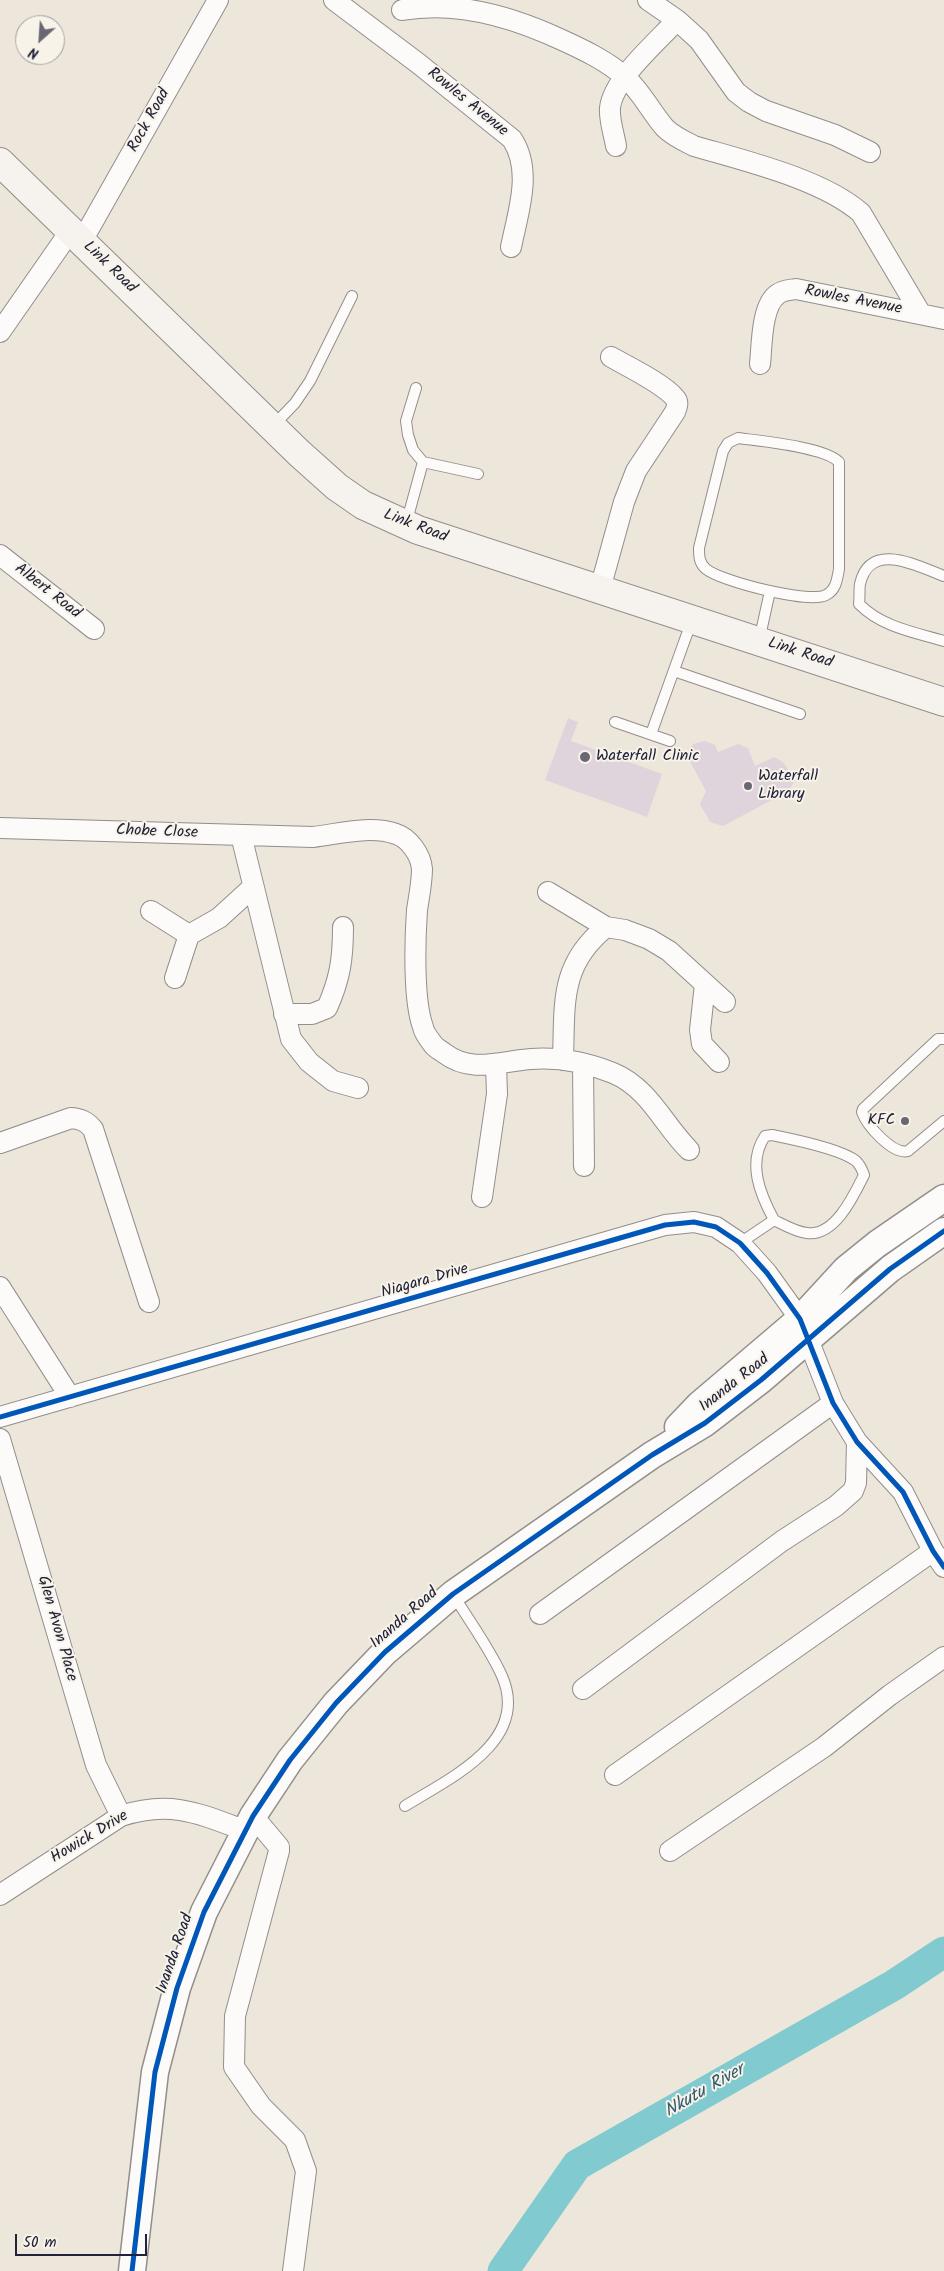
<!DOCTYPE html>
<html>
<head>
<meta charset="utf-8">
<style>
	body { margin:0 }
	#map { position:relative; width:944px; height:2271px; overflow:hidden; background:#ede6db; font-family:Kalam,sans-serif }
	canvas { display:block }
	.north { position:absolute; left:15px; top:15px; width:50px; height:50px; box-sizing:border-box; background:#f7f3e8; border:1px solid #a29fa3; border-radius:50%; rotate:206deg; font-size:14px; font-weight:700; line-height:20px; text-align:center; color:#22223b }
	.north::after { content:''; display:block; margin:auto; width:18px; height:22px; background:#696773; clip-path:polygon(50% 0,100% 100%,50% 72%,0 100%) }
	.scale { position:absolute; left:15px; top:2234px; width:132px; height:22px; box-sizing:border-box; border:2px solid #22223b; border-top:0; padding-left:6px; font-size:15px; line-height:18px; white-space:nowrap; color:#22223b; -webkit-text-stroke:4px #f7f3e8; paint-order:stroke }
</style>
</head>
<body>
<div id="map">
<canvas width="944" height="2271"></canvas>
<div class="north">N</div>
<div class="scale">50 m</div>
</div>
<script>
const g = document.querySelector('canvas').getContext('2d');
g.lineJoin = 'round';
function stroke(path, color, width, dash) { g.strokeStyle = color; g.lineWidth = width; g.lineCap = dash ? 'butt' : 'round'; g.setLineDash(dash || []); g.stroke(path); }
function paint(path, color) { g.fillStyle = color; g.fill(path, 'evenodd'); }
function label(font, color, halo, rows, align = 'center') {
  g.font = font + ' Kalam,sans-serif'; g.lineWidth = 4; g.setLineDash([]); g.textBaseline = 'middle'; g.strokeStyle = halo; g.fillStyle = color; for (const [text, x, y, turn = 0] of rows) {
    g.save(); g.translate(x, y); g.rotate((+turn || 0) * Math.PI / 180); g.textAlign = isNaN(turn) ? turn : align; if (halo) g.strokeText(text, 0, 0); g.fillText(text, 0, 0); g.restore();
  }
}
stroke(new Path2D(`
	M503 2271 577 2165 894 1985 944 1952`), '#80cad0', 31);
paint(new Path2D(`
	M568 718 578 722 571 741 662 774 647 817 545 780Z
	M705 741 715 745 718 752 738 744 748 748 755 766 774 757 783 762 795 780 789 791 723 826 710 822 700 804 706 791 687 756 693 744Z`), '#e0d4dc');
const service = new Path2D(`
	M416 388 406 421 408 435 413 450 423 462 478 474
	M273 426 295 403 310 381 352 296
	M738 438C760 441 825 447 839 462V569C837 580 836 590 826 595 809 604 720 581 706 569 699 563 699 556 699 548L723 451 728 443Z
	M406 524 423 462
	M944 576C917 566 870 540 860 584 859 590 860 597 859 604 882 627 913 632 944 641
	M759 641 770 591
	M674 671 800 714
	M615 722 670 741
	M651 734 692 620
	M944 1039H938L863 1109 862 1112C867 1126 893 1155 908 1151L944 1121
	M772 1135C792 1139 841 1149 856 1161 860 1165 862 1169 864 1175 854 1195 835 1237 807 1233 796 1232 784 1225 774 1220 760 1194 747 1163 765 1136Z
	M740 1243 774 1220
	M405 1806C448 1779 531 1742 502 1676 489 1647 469 1621 453 1594`);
const minor = new Path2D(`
	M334 0 419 64 512 139C533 171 518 212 511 247
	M648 0 677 20 699 40 736 92 749 102 766 111 835 135 870 152
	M402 10C457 0 513 17 562 40 584 50 607 61 625 77 641 91 651 112 665 128 673 136 684 141 694 146 745 161 822 179 861 213L921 314
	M616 146C614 134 609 120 610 108 613 79 658 41 677 20
	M82 241 218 0
	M0 332 71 230
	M760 364C762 346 761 305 778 294 783 290 790 290 796 289L944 319
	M0 555 94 629
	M600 589 624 502 636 471 675 412C677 407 679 402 675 398 664 384 627 366 611 357
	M0 828 313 837C339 834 370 825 396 834 409 838 421 855 422 869 422 882 419 897 417 910 415 939 413 1000 423 1027 424 1033 429 1039 432 1043 435 1048 440 1050 444 1053 471 1074 501 1061 531 1059 558 1057 588 1063 613 1073 649 1088 663 1124 689 1150
	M241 835 291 1039 309 1062 333 1081 358 1088
	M548 892 606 927 625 930 649 939 669 951 725 1002
	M151 911 189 935 175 978
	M189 935 219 918 253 887
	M705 984 700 1030 702 1044 719 1062
	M284 1014H312L327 1008C340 979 343 959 343 927
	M563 1060C565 1004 559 965 606 927
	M583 1064 584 1166
	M0 1143 71 1118C81 1119 86 1121 93 1129L149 1302
	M482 1197 497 1094 496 1065
	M0 1287 70 1397
	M0 1417 665 1225 694 1222 716 1227 740 1243 767 1273 800 1319 833 1403 857 1442 903 1492 933 1551 944 1567
	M0 1439 96 1765 121 1816
	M540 1614 833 1403
	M583 1689 782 1541 836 1506 853 1491 856 1483 857 1442
	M615 1775 933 1551
	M253 1816 279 1847V1851L235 2016 234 2067 261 2106 295 2140 306 2171 293 2271
	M670 1851 824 1747 890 1695 944 1657
	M0 1895 121 1816C171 1800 198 1813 246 1831`);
const tertiary = new Path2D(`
	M678 1427 699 1405 800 1319 846 1269 877 1244 944 1198
	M132 2271 155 2072 177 1988 204 1912 253 1816 290 1760 336 1703 385 1652 453 1594 652 1455 705 1423 761 1380 890 1269 944 1231`);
const secondary = new Path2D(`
	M0 162 299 453 337 487 363 505 418 530 944 702`);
stroke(service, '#928e8c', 12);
stroke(minor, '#928e8c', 22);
stroke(tertiary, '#928e8c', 29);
stroke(secondary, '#928e8c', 30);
stroke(service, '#fcfbfa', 10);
stroke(minor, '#fcfbfa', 20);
stroke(tertiary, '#fcfbfa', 26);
stroke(secondary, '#f6f3ef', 28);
stroke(new Path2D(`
	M0 1417 665 1225 694 1222 716 1227 740 1243 767 1273 800 1319 833 1403 857 1442 903 1492 933 1551 944 1567
	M132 2271 155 2072 177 1988 204 1912 253 1816 290 1760 336 1703 385 1652 453 1594 652 1455 705 1423 761 1380 890 1269 944 1231`), '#0057b8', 5);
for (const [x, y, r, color] of [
	[585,757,6,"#696773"],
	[748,786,5,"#696773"],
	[905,1121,5,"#696773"]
]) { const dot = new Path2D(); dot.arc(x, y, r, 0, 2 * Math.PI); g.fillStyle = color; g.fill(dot); stroke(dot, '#f7f3e8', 2); }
label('16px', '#22223b', '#f7f3e8', [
	["Rowles Avenue",467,103,39],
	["Rock Road",150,121,-61],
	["Link Road",109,268,44],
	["Rowles Avenue",853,301,11],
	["Link Road",415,527,21],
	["Albert Road",47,592,38],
	["Link Road",800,654,18],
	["Chobe Close",157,833,2],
	["Niagara Drive",425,1282,-16],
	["Inanda Road",735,1384,-38],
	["Inanda Road",405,1619,-41],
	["Glen Avon Place",56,1629,74],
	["Howick Drive",90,1838,-31],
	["Inanda Road",176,1954,-71]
]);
label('16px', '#22223b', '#f7f3e8', [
	["Waterfall Clinic",596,757],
	["Waterfall",758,777],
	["Library",758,795],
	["KFC",895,1121,"right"]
], 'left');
label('italic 18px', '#32596d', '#f7f3e8', [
	["Nkutu River",705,2092,-30]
]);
</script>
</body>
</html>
